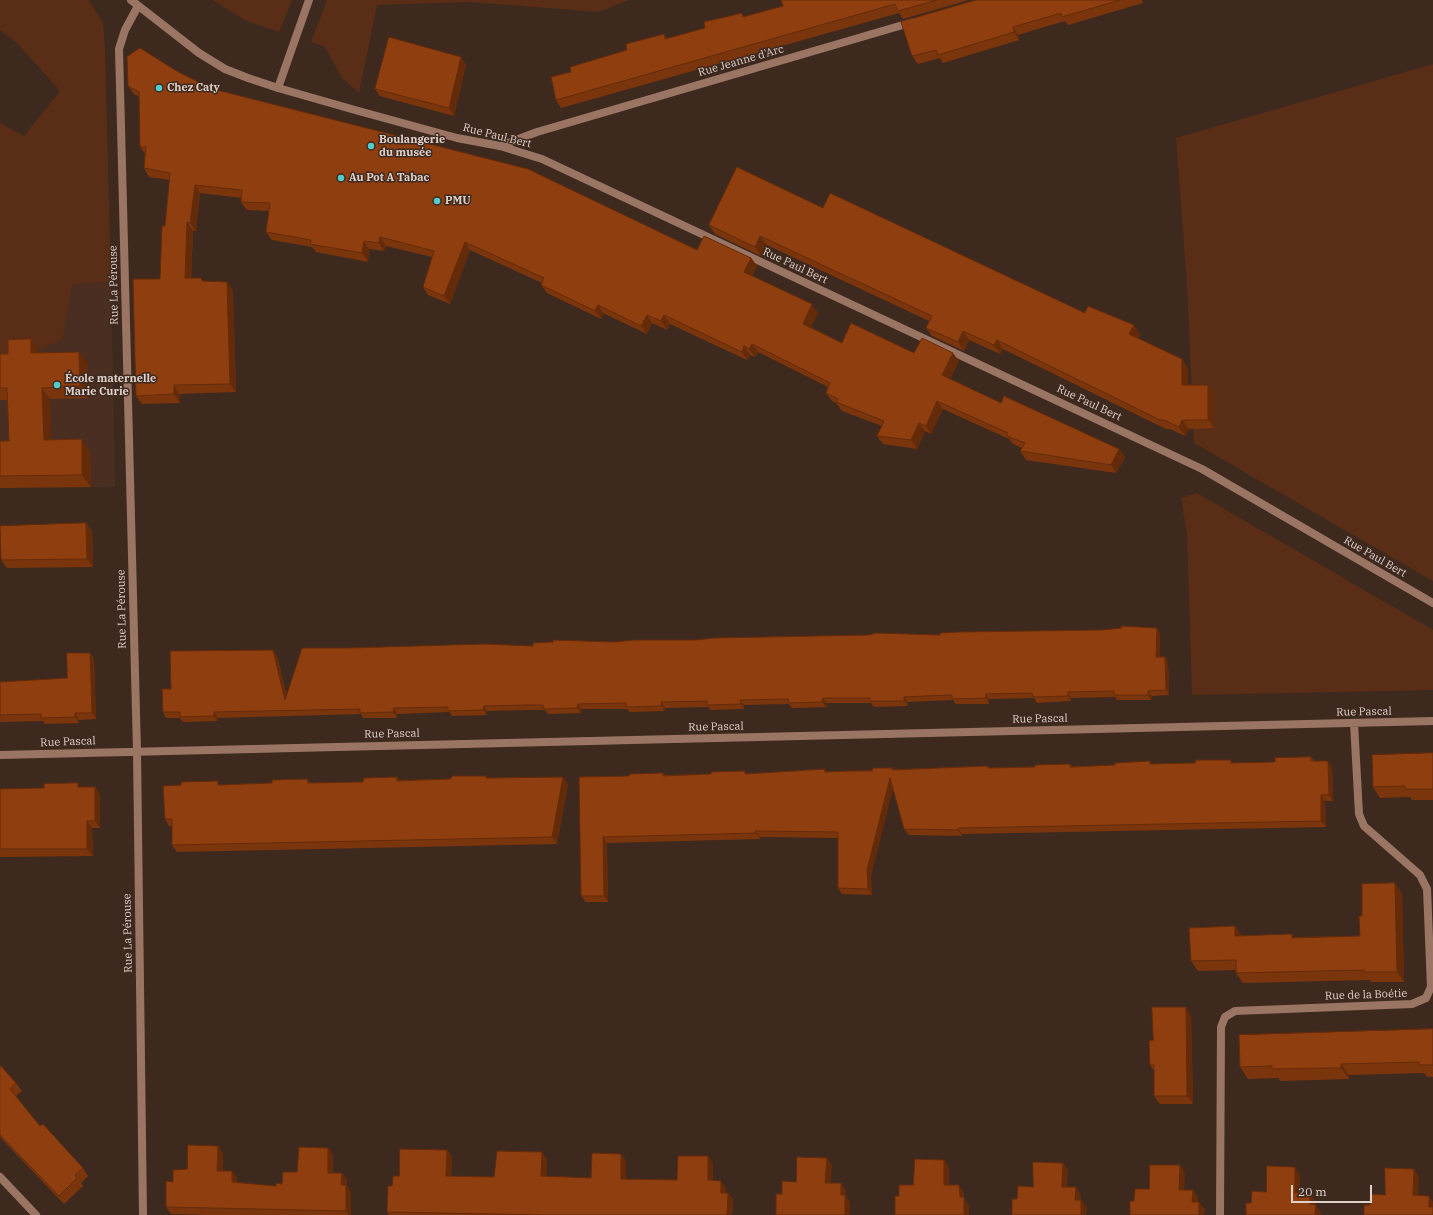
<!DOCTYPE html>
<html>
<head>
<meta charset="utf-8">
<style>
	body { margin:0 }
	#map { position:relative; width:1433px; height:1215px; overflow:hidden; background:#3e291f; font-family:"IBM Plex Serif",serif }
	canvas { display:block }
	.scale { position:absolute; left:1291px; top:1185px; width:81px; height:18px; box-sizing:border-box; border:2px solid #dfd1ca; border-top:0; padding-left:5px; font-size:12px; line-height:14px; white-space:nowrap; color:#dfd1ca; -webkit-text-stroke:3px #3e291f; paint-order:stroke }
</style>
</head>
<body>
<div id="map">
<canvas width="1433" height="1215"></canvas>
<div class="scale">20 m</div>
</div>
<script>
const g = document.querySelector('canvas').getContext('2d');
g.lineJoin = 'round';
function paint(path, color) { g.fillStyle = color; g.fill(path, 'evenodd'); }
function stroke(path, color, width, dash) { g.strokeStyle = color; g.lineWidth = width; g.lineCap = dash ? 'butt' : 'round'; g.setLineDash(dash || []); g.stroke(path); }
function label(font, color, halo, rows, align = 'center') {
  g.font = font + ' "IBM Plex Serif",serif'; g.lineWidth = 3; g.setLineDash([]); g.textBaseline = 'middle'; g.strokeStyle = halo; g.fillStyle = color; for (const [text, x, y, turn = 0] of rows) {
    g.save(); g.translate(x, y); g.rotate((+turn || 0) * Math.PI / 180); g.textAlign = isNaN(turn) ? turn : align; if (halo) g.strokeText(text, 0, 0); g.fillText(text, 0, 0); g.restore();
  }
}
paint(new Path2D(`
	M0 252 72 283 111 282 115 487 0 488Z`), '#4a2e21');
paint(new Path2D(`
	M0 0H89L103 23 105 47 111 282 72 284 62 340 0 366V123L24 136 60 91 17 43 0 30Z
	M213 0H292L279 32 246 21Z
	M327 0H629L599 12 470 2 377 5 359 93 342 78 325 47 311 42Z
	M1433 64V581L1194 443 1187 285 1176 138Z
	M1197 493 1433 630V690L1192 695 1187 535 1181 498Z`), '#5a2d16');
stroke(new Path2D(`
	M278 88 309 0`), '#9b7563', 8);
stroke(new Path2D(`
	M131 0 199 53 225 69 248 78 278 88 355 110 457 138 500 146 542 159 1202 469 1433 603
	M138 6 125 30 119 49 137 751 143 1215
	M500 146 537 132 913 22
	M0 755 1433 721
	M0 1177 36 1215
	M1220 1215 1221 1027 1225 1017 1235 1011 1412 1004 1426 998 1431 987 1427 889 1420 875 1364 826 1359 814 1354 723`), '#9b7563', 8);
paint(new Path2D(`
	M781 0H969L903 19 899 13 561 108 556 100 571 72 664 34 667 39 705 28 742 13 744 17 783 6Z
	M976 0H1142L1143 3 1068 25 1065 21 1041 28 1018 35 1019 40 943 63 940 58 918 64 912 56Z
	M466 64 454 116 380 96 375 89Z
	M180 73 213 89 697 250 751 258 757 266 752 276 818 313 811 327 842 343 914 353 959 361 950 379 1001 403 1119 449 1125 457 1116 473 1026 460 1020 451 1022 448 1013 444 1009 439 943 409 931 434 925 431 917 449 883 444 877 436 882 426 842 411 836 403 832 401 826 393 828 387 758 352 755 357 750 355 747 360 670 324 667 330 652 323 647 334 603 313 601 319 547 293 541 285 542 283 470 250 450 304 428 295 423 287 432 257 386 246 384 251 369 249 368 262 316 252 312 247 272 240 266 232 269 211 247 210 241 202 242 198 200 193 196 231H193L191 278 204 282H227L233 291 236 392 179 394 180 403 142 404 136 396 160 279 170 180 149 177 144 168 145 154 140 147 139 97 134 94 128 86Z
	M823 208 1085 313 1140 334 1138 338 1188 368V385H1208L1214 394V428L1189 429 1185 436 1170 429H1166L1003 349 1000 354 969 340 964 351 932 336 926 328 929 321 767 245 761 256 715 234 709 225Z
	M39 351V353L88 363V398L50 399 51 440 90 451 91 487 0 488V441H9L8 400H0V354Z
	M86 523 92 531 93 567 7 568 1 560Z
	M1160 633V657L1168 662 1169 695 1152 696 1151 700H1117L1115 697 1071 698V701L1037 703 1034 698 989 699V704H956L953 700 930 701 908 702V706L874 707 871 703H827L826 707 792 708 789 704 744 705V709L711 710 708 707 665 708V711L630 712 627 709H581V713L548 714 545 710H530L487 711V715L452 716 449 712 397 714V718H363L361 714 218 718 217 721 183 722 180 718H166L163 712 171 689 277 656 287 696 349 648 533 646 614 642 940 635Z
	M90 653 94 659 96 719 79 720V723L45 724 43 721 0 722V682L67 678Z
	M1433 753V800H1412L1410 797 1380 798 1373 787Z
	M1311 757 1314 761H1328L1332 767 1333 801H1325L1326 827 962 834V836L909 835 904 829 893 788 871 876 872 895 842 894 838 888V838L760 837V839L607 843 608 902H586L581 896 579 777 629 776 663 773 665 775 849 771 988 766 990 768 1035 767 1070 764 1072 767 1152 764 1275 762Z
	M486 776 488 778 568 784 557 844 177 852 172 845V826H169L165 819 221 785 272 783 307 779 310 783 363 782 397 777 399 780 450 779Z
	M80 787 100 794V828H92L93 856 0 857V789Z
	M1402 893 1404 982H1371L1370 980 1243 983 1236 973V970L1198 971 1191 961 1294 937 1360 936 1362 916Z
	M1191 1015 1193 1104H1160L1154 1096V1071L1150 1065 1153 1040Z
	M1433 1029V1077H1427L1424 1073 1349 1075V1079L1280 1081 1278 1078 1248 1079 1240 1067Z
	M0 1065 16 1083 22 1091 16 1096 40 1126 83 1168 88 1176 81 1183 83 1186 64 1204 0 1137Z
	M218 1146 223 1153V1171L237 1178V1183L276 1186 282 1184 328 1148 333 1155V1173H342L347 1180V1186L351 1192V1215H208L171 1214 166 1207 173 1182 187 1169Z
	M447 1150 452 1157 451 1176 494 1177 547 1159 546 1176 591 1178 621 1154 626 1161V1179L677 1180 713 1163V1180L726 1188V1193H728L733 1200 732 1215H389L387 1212 392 1186 399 1176Z`), '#7b350d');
paint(new Path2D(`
	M1013 27 1018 35 1019 40 1014 32Z
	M461 57 466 64 454 116 449 108Z
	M195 185 200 193 196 231 190 223Z
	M187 222 193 231 191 287 185 278Z
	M760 236 767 245 761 256 755 247Z
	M380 237 386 246 384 251 379 243Z
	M364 241 369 249 368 262 362 253Z
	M465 242 470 250 450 304 444 296Z
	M751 258 757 266 750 280 744 272Z
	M227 282 233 291 236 392 230 384Z
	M812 304 818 313 808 332 803 324Z
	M598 305 603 313 601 319 595 311Z
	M647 315 652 323 647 334 641 326Z
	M664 315 670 324 667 330 661 321Z
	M1134 325 1140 334 1136 343 1129 334Z
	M963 331 969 340 964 351 958 342Z
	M31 339 39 351V365L31 353Z
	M997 340 1003 349 1000 354 994 345Z
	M752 344 758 352 755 357 749 349Z
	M744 346 750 355 747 360 742 352Z
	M79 352 88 363V398L80 386Z
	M953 353 959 361 947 384 942 375Z
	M1182 359 1188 368V394L1182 385Z
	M174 385 179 394 180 403 174 394Z
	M1208 385 1214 394V428L1208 420Z
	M42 388 50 399 52 452 44 440Z
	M937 401 943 409 931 434 926 426Z
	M1182 420 1189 429 1185 436 1179 427Z
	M919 423 925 431 917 449 911 440Z
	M82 439 90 451 91 487 82 475Z
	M1119 449 1125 457 1116 473 1111 465Z
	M86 523 92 531 93 567 87 559Z
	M1157 628 1160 633V662L1156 657Z
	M273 650 277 656 289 706 285 700Z
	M90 653 94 659 96 719 92 713Z
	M1165 657 1168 662 1169 695 1166 690Z
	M1148 691 1152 696 1151 700 1148 695Z
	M1068 692 1071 698V701L1068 696Z
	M986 694 989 699V704L986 698Z
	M904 697 908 702V706L904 701Z
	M823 698 827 703 826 707 822 702Z
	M740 700 744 705V709L741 704Z
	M661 702 665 708V711L661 706Z
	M578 704 581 709V713L577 708Z
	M484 706 487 711V715L483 710Z
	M394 708 397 714V718L393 712Z
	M214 712 218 718 217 721 214 716Z
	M75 713 79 720V723L75 717Z
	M1328 761 1332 767 1333 801 1329 795Z
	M563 777 568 784 557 844 552 837Z
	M890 778 894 784 871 876 872 895 868 889 867 870Z
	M95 787 100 794V828L95 821Z
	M1321 795 1325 801 1326 827 1321 821Z
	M87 821 92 828 93 856 87 849Z
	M958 828 962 834V836L958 830Z
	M755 831 760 837V839L756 833Z
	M603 837 607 843 608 902 604 896Z
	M1395 883 1402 893 1404 982 1397 972Z
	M1235 926 1242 936H1235Z
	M1186 1007 1191 1015 1193 1104 1187 1096Z
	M1341 1064 1349 1075V1079L1341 1068Z
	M218 1146 223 1153V1178L217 1171Z
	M328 1148 333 1155V1180L328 1173Z
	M447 1150 452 1157 451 1183 446 1176Z
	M542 1152 547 1159 546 1183 541 1176Z
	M621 1154 626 1161V1186L621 1179Z
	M708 1156 713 1163V1187L708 1180Z
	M827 1158 832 1165 830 1190 825 1183Z
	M944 1160 949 1167V1192L944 1185Z
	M1063 1163 1068 1170 1067 1195 1062 1187Z
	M1180 1165 1185 1172 1184 1197 1179 1190Z
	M1295 1167 1300 1175V1200L1295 1193Z
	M1414 1169 1419 1177 1418 1202 1413 1195Z
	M232 1171 237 1178V1190L232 1182Z
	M342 1173 347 1180V1186L351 1192V1215H349L346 1211 341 1185Z
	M721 1181 726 1188V1200L721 1193Z
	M841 1183 846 1190V1196L850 1202V1215H845L841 1195Z
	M959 1185 964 1193V1199L969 1205V1215H964L960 1197Z
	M1076 1187 1081 1195V1207L1075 1200Z
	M1193 1190 1198 1197 1197 1209 1192 1202Z
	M728 1193 733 1200 732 1215H727Z
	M1310 1193 1315 1201V1211L1310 1204Z
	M1429 1196 1433 1202V1215L1429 1207Z
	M1081 1200 1087 1207 1086 1215H1081Z
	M1199 1202 1205 1209 1204 1215H1199Z
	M1316 1205 1321 1212V1215H1315Z`), '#642b0a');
const building = new Path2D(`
	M781 0H937L898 11 895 4 556 100 551 77 571 72 570 67 627 50 626 44 664 34 665 39 705 28 704 22 742 13 743 17 783 6Z
	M976 0H1120L1062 17 1061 13 1013 27 1014 32 938 55 936 50 912 56 901 22Z
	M389 37 461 57 449 108 375 89Z
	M140 48 180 73 213 89 528 169 697 250 704 236 751 258 744 272 812 304 803 324 842 343 851 323 914 353 922 338 953 353 942 375 1001 403 1004 396 1119 449 1111 465 1020 451 1025 443 1007 436 1008 433 937 401 926 426 919 423 911 440 877 436 884 421 836 402 838 399 826 393 830 383 752 344 749 349 744 346 742 352 664 315 661 321 647 315 641 326 598 305 595 311 541 285 544 278 465 242 444 296 423 287 434 251 380 237 379 243 364 241 362 253 310 244 311 240 266 232 270 203 241 202 242 190 195 185 190 223 187 222 185 278H201L202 281 227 282 230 384 174 385V394L136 396 133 279H160L162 226H165L170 173 144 168 146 147H140L139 92 128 86 127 57Z
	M737 167 823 208 830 193 1085 313 1088 306 1134 325 1129 334 1182 359V385H1208V420H1182L1179 427 1164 420H1160L997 340 994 345 963 331 958 342 926 328 932 316 760 236 755 247 709 225Z
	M31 339V353L79 352 80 386 42 388 44 440 82 439V475L0 476V441H9L7 388H0V354H8V340Z
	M86 523 87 559 1 560 0 526Z
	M1121 626 1157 628 1156 657H1165L1166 690 1148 691V695H1114V691L1068 692V696L1033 697 1032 693 986 694V698L952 699V695L926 696 904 697V701H870V698H823L822 702 789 703 788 699 740 700 741 704 707 705V701L661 702V706L626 707V703L578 704 577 708 544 709 543 705H526L484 706 483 710 448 711V707L394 708 393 712 360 713V709L214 712V716L180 717V712H163L162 689H171L170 651 273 650 285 700 302 648H349L484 644 533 646V643L553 642V640L614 642 634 640H696L714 638 869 635 876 633 940 635V633L959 632 1102 630 1121 628Z
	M67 653H90L92 713H75V717L41 718V714L0 715V682L67 678Z
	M1433 753V789H1405V786L1373 787 1372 755Z
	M1311 757V761H1328L1329 795H1321V821L958 828V830L904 829 890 778 867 870 868 889 838 888V832L755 831 756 833 603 837 604 896H581L579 777 629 776 630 774 663 773V776L711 774V772L745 771V774L825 769V772L849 771H872L873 768H893L892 770 988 766V768L1035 767V765L1070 764V767L1115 765V763L1150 761V764L1195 763 1196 760H1231V763L1275 762V758Z
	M453 776H486V778L563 777 552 837 172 845V819H165L163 786 181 785V782L218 781V785L272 783V780L307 779 308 783 363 782 364 778 397 777V781L450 779Z
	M78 783V787H95V821H87V849H0V789L44 788V784Z
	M1395 883 1397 972H1364V970L1236 973V960L1191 961 1189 928 1235 926V936L1292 934V938L1360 936 1359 916H1362V884Z
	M1152 1007H1186L1187 1096H1154V1065H1150L1149 1041 1153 1040Z
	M1433 1029V1065H1419V1062L1341 1064V1068H1329L1272 1069V1066L1240 1067 1239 1035Z
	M0 1065 16 1083 10 1089 40 1126 43 1124 83 1168 75 1175 77 1178 59 1196 0 1135Z
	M188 1145 218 1146 217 1171H232V1182L276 1186V1183L282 1184 283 1172H297L299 1147 328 1148V1173H342L341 1185H346V1211L166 1207V1181L173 1182V1170L187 1169Z
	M400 1149 447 1150 446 1176 494 1177 497 1151 542 1152 541 1176 591 1178 592 1153 621 1154V1179L677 1180 678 1156H708V1180L721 1181V1193H728L727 1215H545L387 1212 388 1186H392L393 1176H399Z
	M797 1157 827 1158 825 1183H841V1195H845V1215H776V1194H782V1181L796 1182Z
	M915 1159 944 1160V1185H959L960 1197H964V1215H895V1196H899V1185H913Z
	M1033 1162 1063 1163 1062 1187H1076L1075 1200H1081V1215H1012V1199H1017L1018 1186 1033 1187Z
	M1150 1165H1180L1179 1190H1193L1192 1202H1199V1215H1130V1201H1134L1135 1189H1149Z
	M1267 1166 1295 1167V1193H1310V1204L1316 1205 1315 1215H1246V1203H1251L1252 1191 1266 1192Z
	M1385 1168 1414 1169 1413 1195 1429 1196V1207H1433V1215H1364V1205H1370V1194L1385 1195Z`);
paint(building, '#8f3e0f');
stroke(building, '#642b0a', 1);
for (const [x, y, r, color] of [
	[159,88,4,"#52cdcd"],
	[371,146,4,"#52cdcd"],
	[341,178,4,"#52cdcd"],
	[437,201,4,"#52cdcd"],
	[57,385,4,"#52cdcd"]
]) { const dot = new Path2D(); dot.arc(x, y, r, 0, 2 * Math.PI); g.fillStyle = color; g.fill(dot); stroke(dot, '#3e291f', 1.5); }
label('11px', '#dfd1ca', '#3e291f', [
	["Rue Jeanne d'Arc",741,61,-16],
	["Rue Paul Bert",497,136,14],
	["Rue Paul Bert",795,266,25],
	["Rue La Pérouse",114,285,-91],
	["Rue Paul Bert",1089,403,25],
	["Rue Paul Bert",1375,557,30],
	["Rue La Pérouse",122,609,-91],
	["Rue Pascal",1364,712,-1],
	["Rue Pascal",1040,719,-1],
	["Rue Pascal",716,727,-1],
	["Rue Pascal",392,734,-1],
	["Rue Pascal",68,742,-2],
	["Rue La Pérouse",128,933,-91],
	["Rue de la Boétie",1366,995,-2]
]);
label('bold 11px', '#dfd1ca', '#3e291f', [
	["Chez Caty",167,88],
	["Boulangerie",379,140],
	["du musée",379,153],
	["Au Pot A Tabac",349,178],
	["PMU",445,201],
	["École maternelle",65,379],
	["Marie Curie",65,392]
], 'left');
</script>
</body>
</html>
